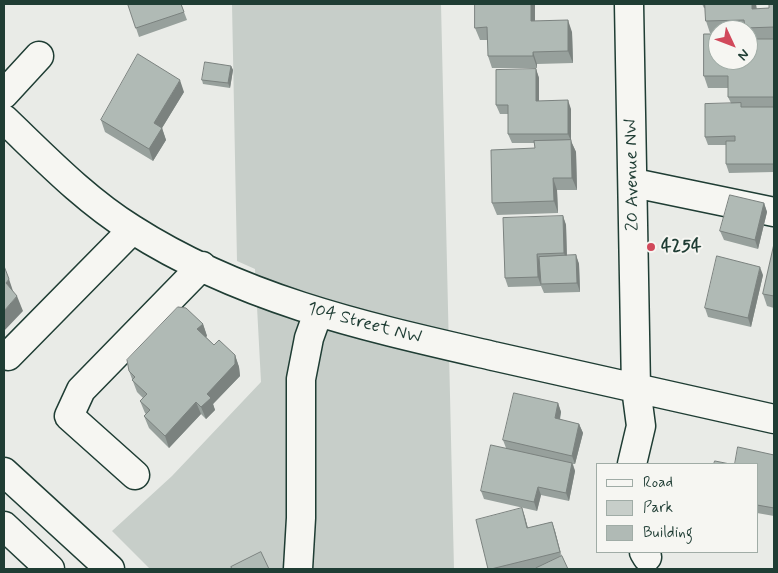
<!DOCTYPE html>
<html>
<head>
<meta charset="utf-8">
<style>
	body { margin:0 }
	#map { position:relative; width:778px; height:573px; overflow:hidden; background:#e9ebe7; font-family:Mynerve,sans-serif }
	canvas { display:block }
	.frame { position:absolute; inset:0; border:5px solid #1f3d34; pointer-events:none }
	.legend { position:absolute; left:596px; top:463px; width:162px; height:90px; box-sizing:border-box; background:#f6f6f2; border:1px solid #a0aca6; margin:0; padding:6px 9px; list-style:none; font-size:15px; color:#1f3d34 }
	.legend li { display:flex; align-items:center; gap:10px; height:25px }
	.legend b { width:25px; border:1px solid #a0aca6 }
	.north { position:absolute; left:708px; top:20px; width:50px; height:50px; box-sizing:border-box; background:#f6f6f2; border:1px solid #a0aca6; border-radius:50%; rotate:133deg; font-size:14px; font-weight:700; line-height:20px; text-align:center; color:#1f3d34 }
	.north::after { content:''; display:block; margin:auto; width:18px; height:22px; background:#d1495b; clip-path:polygon(50% 0,100% 100%,50% 72%,0 100%) }
</style>
</head>
<body>
<div id="map">
<canvas width="778" height="573"></canvas>
<div class="frame"></div>
<ul class="legend">
<li><b style="height:6px;background:#f6f6f2"></b>Road</li>
<li><b style="height:14px;background:#c7cec9"></b>Park</li>
<li><b style="height:14px;background:#b0bab5"></b>Building</li>
</ul>
<div class="north">N</div>
</div>
<script>
const g = document.querySelector('canvas').getContext('2d');
g.lineJoin = 'round';
function paint(path, color) { g.fillStyle = color; g.fill(path, 'evenodd'); }
function stroke(path, color, width, dash) { g.strokeStyle = color; g.lineWidth = width; g.lineCap = dash ? 'butt' : 'round'; g.setLineDash(dash || []); g.stroke(path); }
function label(font, color, halo, rows, align = 'center') {
  g.font = font + ' Mynerve,sans-serif'; g.lineWidth = 4; g.setLineDash([]); g.textBaseline = 'middle'; g.strokeStyle = halo; g.fillStyle = color; for (const [text, x, y, turn = 0] of rows) {
    g.save(); g.translate(x, y); g.rotate((+turn || 0) * Math.PI / 180); g.textAlign = isNaN(turn) ? turn : align; if (halo) g.strokeText(text, 0, 0); g.fillText(text, 0, 0); g.restore();
  }
}
paint(new Path2D(`
	M232 4H441L454 569H150L112 531 172 476 261 382 255 269 237 261Z`), '#c7cec9');
const minor = new Path2D(`
	M629 4 636 388 641 426 632 464
	M4 94 39 56
	M4 119C45 158 84 199 132 229 243 300 367 327 493 356 587 377 681 398 774 419
	M634 183 774 212
	M8 356 132 230
	M135 475 69 416 81 390 202 266
	M4 526 50 569
	M644 552 647 557
	M298 569 301 518V379L309 338 318 313`);
const highway = new Path2D(`
	M4 472 110 569`);
stroke(minor, '#1f3d34', 31);
stroke(highway, '#1f3d34', 31);
stroke(minor, '#f6f6f2', 28);
stroke(highway, '#f6f6f2', 28);
paint(new Path2D(`
	M128 4H181L187 20 139 37Z
	M535 4V21L572 32 573 63 537 64V68H492L488 56V40H480L475 28Z
	M702 4H756L757 9 769 8 774 4V172L729 173 726 164V145H708L705 137 731 103 728 97V88H708L704 76 748 60V30H718V33H710L706 21 705 8H704Z
	M231 66 233 70 230 88 203 84 202 80Z
	M536 69 539 78V101L571 109V141L576 152 577 190H557L558 213 497 215 492 203 535 148 534 143H512L508 134V114H500L496 105Z
	M184 92 162 128 166 140 153 161 105 132 101 120Z
	M764 203 767 212 758 249 724 240 720 231Z
	M563 216 566 225 567 256 576 255 579 264 580 292 544 293 541 286 508 287 505 278Z
	M774 244V308L767 306 763 294Z
	M763 275 751 327 708 317 705 308Z
	M203 324 207 336 206 337 214 345 235 355 239 367 240 376 213 404 215 410 206 419 201 414 169 448 149 428 144 416 146 414 145 413 140 401 143 398 137 392 129 371Z
	M558 403 561 412 560 420 579 424 583 433 575 464H573L575 471 569 501 541 495 537 511 484 499 481 491 506 448 503 440Z
	M774 455V516L757 513V464Z
	M522 508 528 528 552 522 555 531 561 556 539 567 530 569H488Z`), '#97a09c');
paint(new Path2D(`
	M531 4H535V33L531 21Z
	M752 4H756L757 21 752 9Z
	M568 20 572 32 573 63 568 51Z
	M533 52 537 64V68L533 56Z
	M231 66 233 70 230 88 228 83Z
	M536 69 539 78V109L536 101Z
	M180 80 184 92 162 128 166 140 153 161 149 149 154 123Z
	M568 100 571 109V141L576 152 577 190 572 178 571 141 568 134Z
	M553 178 557 190 558 213 554 201Z
	M764 203 767 212 758 249 755 240Z
	M563 216 566 225 567 262 564 253Z
	M537 254 540 263 541 286 538 277Z
	M576 255 579 264 580 292 577 283Z
	M760 267 763 275 751 327 748 318Z
	M9 279 14 294 6 283Z
	M17 296 23 311 4 331V311Z
	M203 324 207 336 202 341 197 329Z
	M235 355 239 367 240 376 213 404 215 410 206 419 201 407 207 394Z
	M196 402 201 414 169 448 165 436Z
	M558 403 561 412 558 427 555 418Z
	M579 424 583 433 575 464 572 456Z
	M572 463 575 471 569 501 566 493Z
	M538 487 541 495 537 511 534 502Z
	M522 508 525 517 530 537 527 528Z
	M552 522 555 531 563 561 560 552Z`), '#7b827f');
const building = new Path2D(`
	M128 4H181L184 12 136 28Z
	M475 4H531V21L568 20V51L533 52V56H488L487 27 475 28Z
	M705 4H752V9L769 8V4H774V27L745 28 744 20 706 21Z
	M704 34H718V60H748V39H774V97H728V76H704Z
	M138 54 180 80 154 123 162 128 149 149 101 120Z
	M205 62 231 66 228 83 202 80Z
	M536 69V101L568 100V134H508V105H496V70Z
	M741 103V107H774V164H726V141H735V136L705 137V104Z
	M571 140 572 178H553L554 201 492 203 491 150 535 148 534 141Z
	M730 195 764 203 755 240 720 231Z
	M563 216 564 253 537 254 538 277 505 278 503 218Z
	M774 244V296L763 294Z
	M576 255 577 283 541 284 539 257Z
	M717 256 760 267 748 318 705 308Z
	M4 266 9 279 6 283 17 296 4 311Z
	M178 307 186 308 203 324 197 329 214 345 219 340 235 355V364L207 394 211 398 201 407 196 402 165 436 144 416 150 410 140 401 147 394 132 380 135 377 129 371 127 360Z
	M514 393 558 403 555 418 579 424 572 456 503 440Z
	M491 445 572 463 566 493 538 487 534 502 481 491Z
	M738 447 774 455V508L757 505V464H735Z
	M715 461 730 464H714Z
	M522 508 527 528 552 522 560 552 491 569H488L476 520Z
	M261 552 269 569H232L231 567Z
	M562 556 568 569H534Z`);
paint(building, '#b0bab5');
stroke(building, '#7b827f', 1);
for (const [x, y, r, color] of [
	[651,247,5,"#d1495b"]
]) { const dot = new Path2D(); dot.arc(x, y, r, 0, 2 * Math.PI); g.fillStyle = color; g.fill(dot); stroke(dot, '#f6f6f2', 2); }
label('18px', '#1f3d34', '#f6f6f2', [
	["20 Avenue NW",633,175,-91],
	["104 Street NW",364,324,15]
]);
label('bold 18px', '#1f3d34', '#f6f6f2', [
	["4254",661,247]
], 'left');
</script>
</body>
</html>
